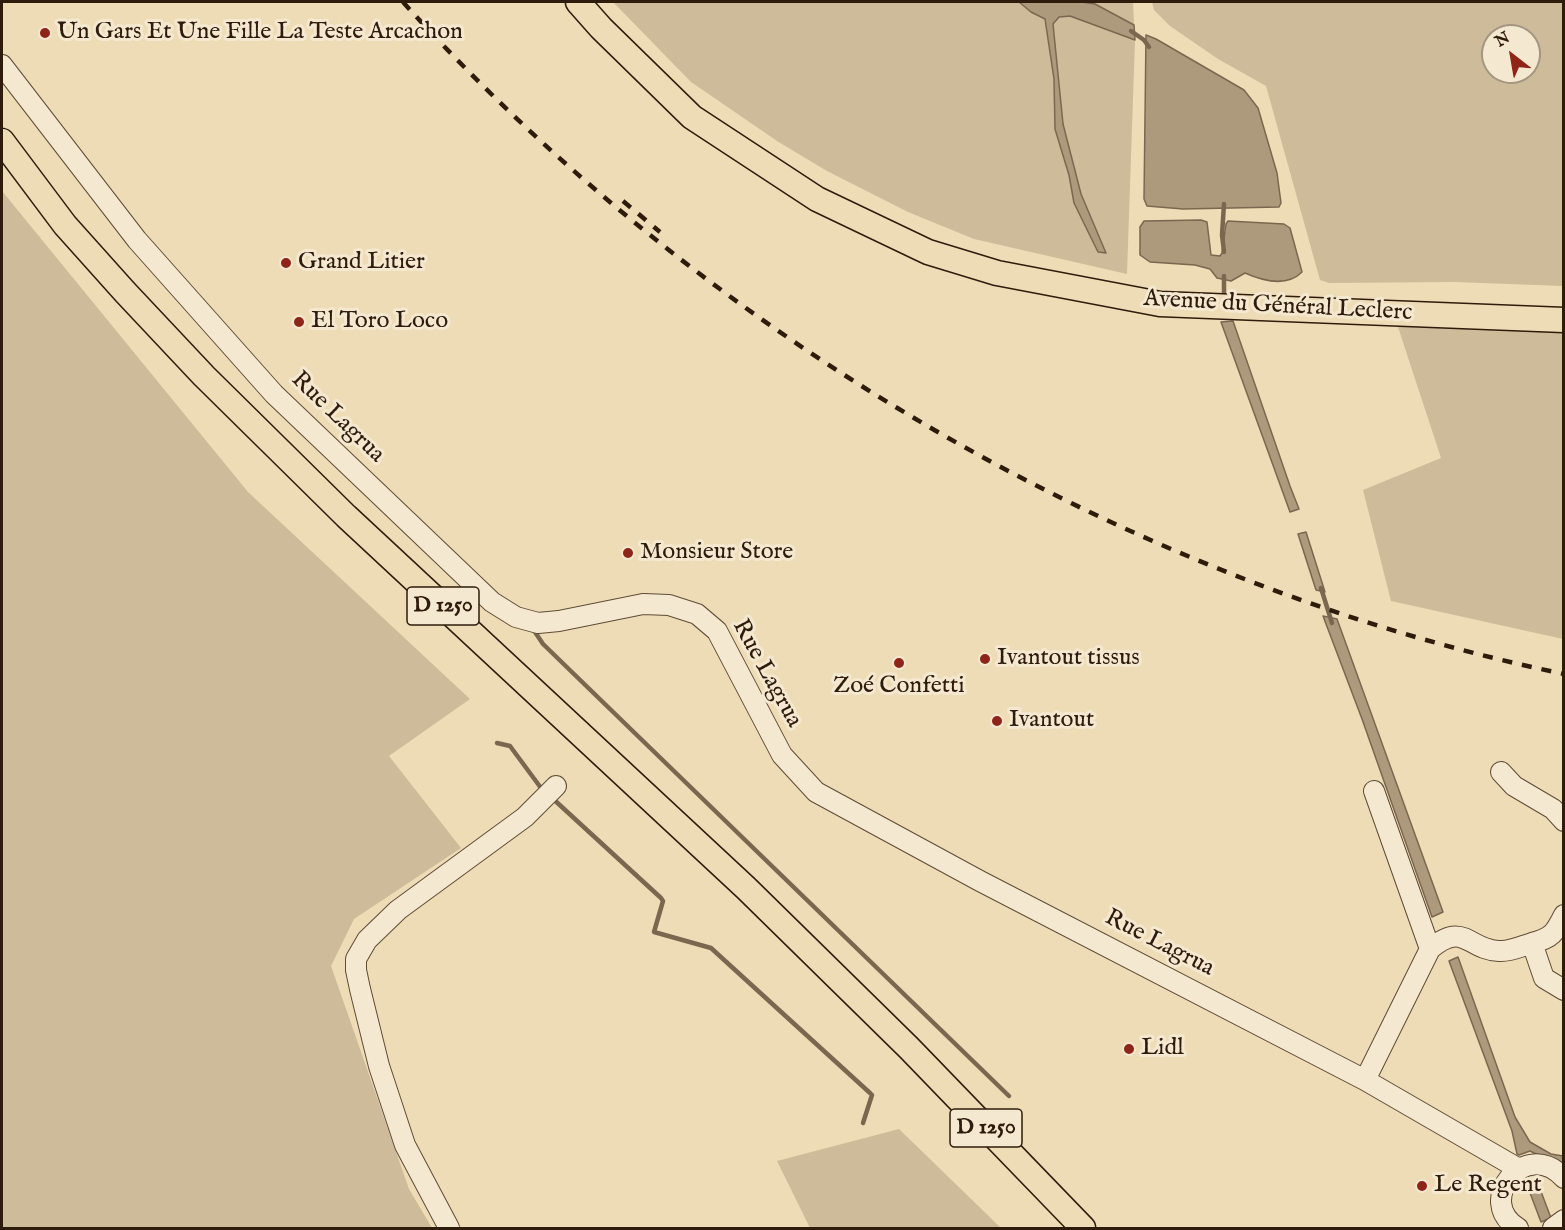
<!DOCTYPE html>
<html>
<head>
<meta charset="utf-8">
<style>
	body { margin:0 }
	#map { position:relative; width:1565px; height:1230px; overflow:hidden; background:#eedcb6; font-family:"IM FELL English",serif }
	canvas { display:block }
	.frame { position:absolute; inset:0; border:3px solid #2f1b0c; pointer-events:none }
	.north { position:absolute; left:1481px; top:24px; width:60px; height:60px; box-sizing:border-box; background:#f4e8d0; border:2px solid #a59682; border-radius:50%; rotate:329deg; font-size:16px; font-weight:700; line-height:24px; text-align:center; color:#2f1b0c }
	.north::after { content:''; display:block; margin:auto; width:21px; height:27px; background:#8f2418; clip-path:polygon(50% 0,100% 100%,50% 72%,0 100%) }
</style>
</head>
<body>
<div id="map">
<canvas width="1565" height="1230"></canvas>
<div class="frame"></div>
<div class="north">N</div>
</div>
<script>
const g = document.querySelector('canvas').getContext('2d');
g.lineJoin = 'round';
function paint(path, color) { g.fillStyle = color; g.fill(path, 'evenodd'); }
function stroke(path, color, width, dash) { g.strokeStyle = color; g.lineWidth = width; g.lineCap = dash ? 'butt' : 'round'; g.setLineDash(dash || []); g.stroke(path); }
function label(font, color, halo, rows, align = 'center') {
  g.font = font + ' "IM FELL English",serif'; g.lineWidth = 6; g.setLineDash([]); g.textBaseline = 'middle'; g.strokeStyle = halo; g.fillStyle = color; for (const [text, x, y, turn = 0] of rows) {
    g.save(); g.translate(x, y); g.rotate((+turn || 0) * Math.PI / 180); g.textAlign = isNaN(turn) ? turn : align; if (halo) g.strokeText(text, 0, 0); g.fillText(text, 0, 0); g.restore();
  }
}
paint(new Path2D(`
	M613 2H1019L1031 12 1045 18 1054 79 1055 129 1069 175 1074 203 1106 252 1081 194 1063 124 1053 24 1059 17 1070 16 1135 40 1127 274 974 239 908 212 827 171 777 141 691 82Z
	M1083 2H1133L1134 25 1095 4Z
	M1152 2H1563V286L1454 282 1329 283 1320 280 1266 86 1218 59 1170 26 1154 10ZM1493 36H1529V72H1493Z
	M2 191 248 492 470 699 389 756 461 848 354 919 331 966 409 1189 432 1228H2Z
	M1397 324 1563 332V639L1391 601 1363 490 1441 458Z
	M899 1129 1001 1228H810L777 1161Z`), '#cebb99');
const water = new Path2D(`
	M1019 2H1082L1095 4 1134 25 1135 40 1070 16 1059 17 1053 24 1063 124 1081 194 1106 253 1098 252 1074 203 1069 175 1055 129 1054 79 1045 19 1031 12Z
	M1146 35 1156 39 1244 90 1258 108 1277 173 1281 203 1279 207 1183 209 1147 206 1144 199Z
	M1201 220 1207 222 1211 255 1220 256 1222 253 1226 224 1228 221 1284 224 1290 228 1302 272C1287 287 1263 281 1245 273L1231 281 1217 278 1210 269 1195 265 1150 262 1140 255V227L1144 221Z
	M1233 321 1290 486 1299 509 1290 512 1221 322Z
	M1306 532 1325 592 1316 590 1298 534Z
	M1323 616 1337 619 1443 912 1432 917 1362 719Z
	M1458 957 1515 1117 1530 1142 1551 1154 1563 1156V1163L1551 1161 1530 1151 1519 1155 1517 1154 1512 1131 1449 961Z
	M1537 1181 1551 1218 1541 1222 1527 1185Z`);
paint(water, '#ad9a7c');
stroke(water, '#7b674f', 1.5);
stroke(new Path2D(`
	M1131 31 1144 40 1149 47
	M1224 252 1222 235 1224 204
	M1224 300V276
	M1321 588 1332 623
	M533 629 543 644 1009 1096
	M497 743 510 746 541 788
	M551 797 661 898 663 901 654 932 711 948 870 1093 872 1095 863 1123`), '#7b674f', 4.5);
const minor = new Path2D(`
	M2 65 137 240 274 394 492 602 516 617 538 623 559 621 643 604 669 605 697 614 717 631 782 755 816 792 980 881 1365 1080 1519 1169
	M1501 772 1514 786 1553 809 1564 821
	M1374 791 1430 949
	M1532 943C1552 938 1555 933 1564 915
	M1365 1080 1430 949C1464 920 1468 950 1499 951 1510 952 1522 946 1532 943L1544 978 1564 990
	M449 1228 405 1145 379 1066 360 989 356 970V959L367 940 398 910 525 817 556 786
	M1518 1228C1474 1202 1525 1136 1564 1178
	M1553 1228 1564 1220`);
const major = new Path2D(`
	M578 2 601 28 692 117 817 199 928 252 997 273 1160 304 1564 320
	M2 141 65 225 125 292 204 376 346 516 746 888 909 1048 1083 1228`);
stroke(minor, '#5f4b36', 22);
stroke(major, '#2f1b0c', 27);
stroke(minor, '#f4e8d0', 20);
stroke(major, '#eedcb6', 24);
stroke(new Path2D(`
	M403 2C701 333 1126 583 1564 674
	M623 201 660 232`), '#2f1b0c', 4.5, [10, 10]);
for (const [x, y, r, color] of [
	[45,33,6,"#8f2418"],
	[286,263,6,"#8f2418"],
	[299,322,6,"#8f2418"],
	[628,553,6,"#8f2418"],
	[985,659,6,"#8f2418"],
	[899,663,6,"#8f2418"],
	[997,721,6,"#8f2418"],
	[1129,1049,6,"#8f2418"],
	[1422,1186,6,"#8f2418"]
]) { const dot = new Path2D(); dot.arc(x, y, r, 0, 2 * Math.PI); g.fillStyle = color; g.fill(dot); stroke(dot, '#f4e8d0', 2); }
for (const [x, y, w] of [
	[443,606,72],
	[986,1128,72]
]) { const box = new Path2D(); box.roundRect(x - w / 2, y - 19, w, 38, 4.5); g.fillStyle = '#f4e8d0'; g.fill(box); stroke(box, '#2f1b0c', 1.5); }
label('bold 22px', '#2f1b0c', null, [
	["D 1250",443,606],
	["D 1250",986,1128]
]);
label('24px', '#2f1b0c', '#f4e8d0', [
	["Un Gars Et Une Fille La Teste Arcachon",57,33],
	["Grand Litier",298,263],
	["El Toro Loco",311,322],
	["Monsieur Store",640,553],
	["Ivantout tissus",997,659],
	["Zoé Confetti",899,687,"center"],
	["Ivantout",1009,721],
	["Lidl",1141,1049],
	["Le Regent",1434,1186]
], 'left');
label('24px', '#2f1b0c', '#f4e8d0', [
	["Avenue du Général Leclerc",1278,307,3],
	["Rue Lagrua",337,418,44],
	["Rue Lagrua",766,674,61],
	["Rue Lagrua",1159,944,27]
]);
</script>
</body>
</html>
